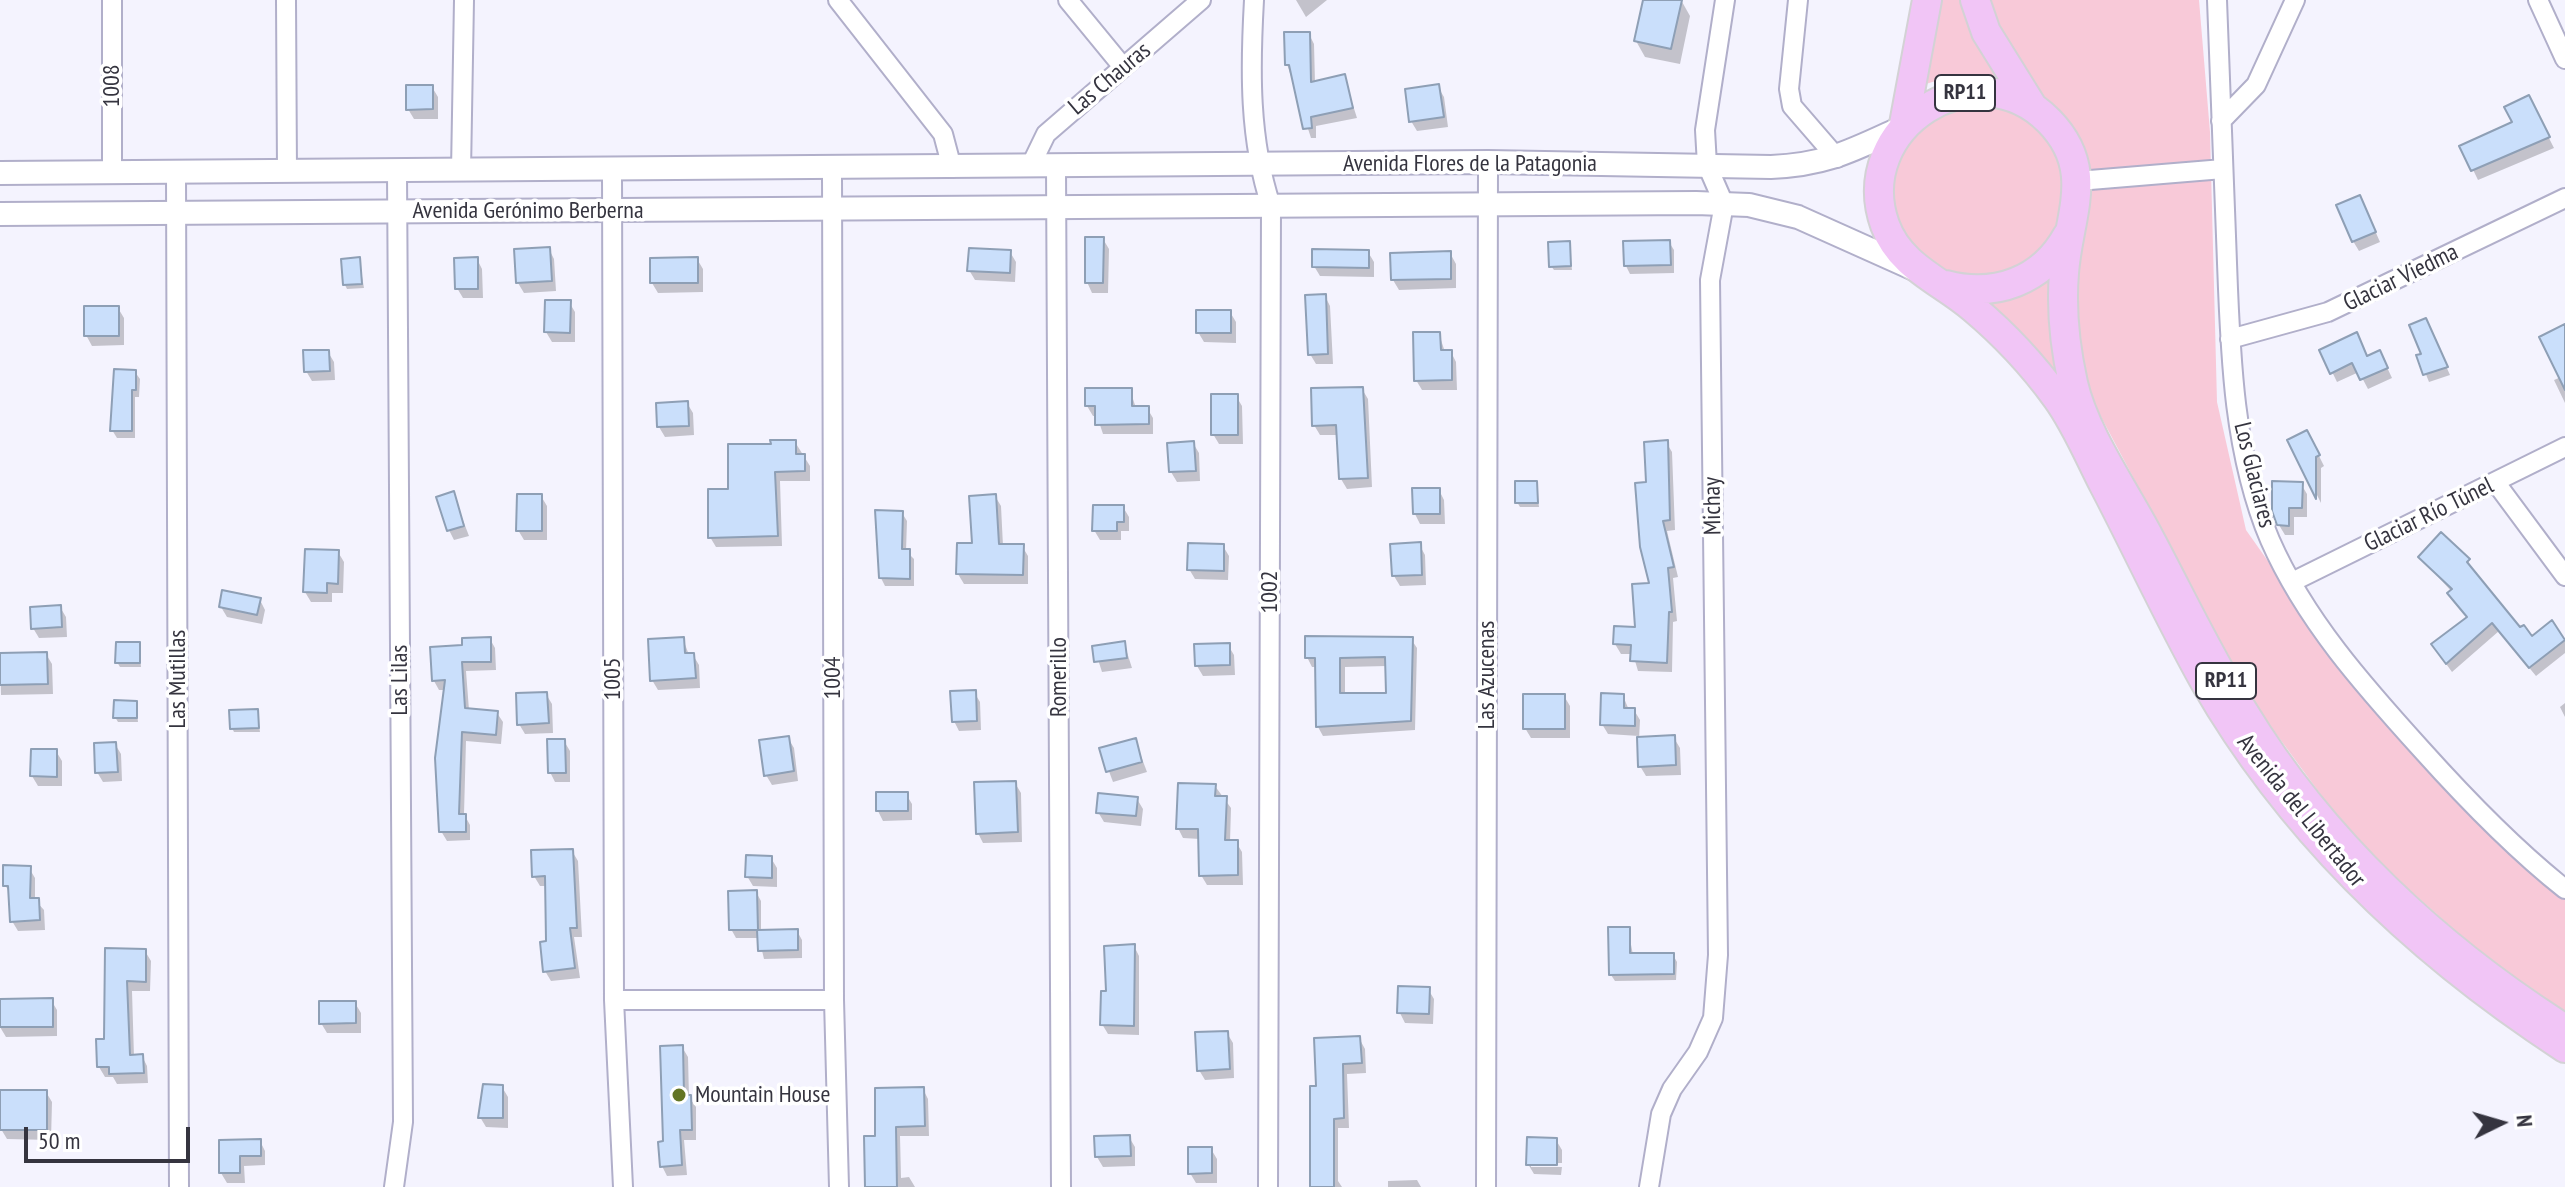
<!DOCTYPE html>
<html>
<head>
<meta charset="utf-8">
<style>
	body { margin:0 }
	#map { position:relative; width:2565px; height:1187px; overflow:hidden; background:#f4f3fe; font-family:"PT Sans Narrow",sans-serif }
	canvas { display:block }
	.north { position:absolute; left:2461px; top:1083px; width:80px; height:80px; -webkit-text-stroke:6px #fff; paint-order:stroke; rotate:85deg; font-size:22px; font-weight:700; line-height:32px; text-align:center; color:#35343f }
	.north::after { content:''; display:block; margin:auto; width:28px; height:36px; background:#35343f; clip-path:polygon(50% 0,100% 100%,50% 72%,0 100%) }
	.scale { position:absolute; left:24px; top:1127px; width:166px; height:36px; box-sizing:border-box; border:4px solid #35343f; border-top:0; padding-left:10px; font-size:24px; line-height:28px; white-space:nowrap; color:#35343f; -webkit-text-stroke:6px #fff; paint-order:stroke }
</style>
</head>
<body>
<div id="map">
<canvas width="2565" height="1187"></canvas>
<div class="north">N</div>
<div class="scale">50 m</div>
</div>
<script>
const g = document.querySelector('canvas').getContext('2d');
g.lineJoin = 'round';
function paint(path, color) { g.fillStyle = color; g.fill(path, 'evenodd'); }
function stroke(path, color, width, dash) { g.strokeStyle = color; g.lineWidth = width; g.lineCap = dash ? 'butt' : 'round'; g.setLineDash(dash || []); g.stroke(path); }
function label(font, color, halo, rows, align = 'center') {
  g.font = font + ' "PT Sans Narrow",sans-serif'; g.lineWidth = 7; g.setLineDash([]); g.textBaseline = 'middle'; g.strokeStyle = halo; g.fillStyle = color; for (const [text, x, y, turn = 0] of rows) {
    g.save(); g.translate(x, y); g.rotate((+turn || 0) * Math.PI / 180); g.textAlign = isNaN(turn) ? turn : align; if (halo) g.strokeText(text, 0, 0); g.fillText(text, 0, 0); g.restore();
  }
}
paint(new Path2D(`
	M1934 0H1962L1977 42 1998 76 1959 74 1919 86Z
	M1986 0H2199L2210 132 2217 402 2246 530 2282 581 2565 897V1015L2477 950 2396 878 2335 814 2252 701 2083 383 2073 301 2088 196 2040 99 2000 32Z
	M1893 191a86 86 0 1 1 172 0a86 86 0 1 1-172 0Z
	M2054 268 2064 392 1977 299Z`), '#f8c9d8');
paint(new Path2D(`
	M1296 0H1327L1306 17Z
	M1645 0H1681L1690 16 1680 64 1645 57 1636 41Z
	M1309 34 1314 44 1315 83 1344 77 1357 118 1316 126V138H1311L1287 64Z
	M432 87 438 97V119H414L408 109Z
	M1438 87 1444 97 1448 127 1417 131 1411 121Z
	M2533 107 2554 148 2478 180 2462 147 2514 123Z
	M2365 208 2380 242 2359 251 2353 241Z
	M1103 239 1109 249 1108 293H1092L1087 282Z
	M1669 242 1674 250V273L1630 274 1626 266Z
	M1569 243 1572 270H1554L1551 266Z
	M549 249 554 259 556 291 524 293 518 283Z
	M1010 252 1016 262 1015 282 975 280 969 270Z
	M1368 252 1374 262V277L1320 276 1314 266Z
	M1450 253 1456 264V288L1399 290 1393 280Z
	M359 259 364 288 347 289 345 285Z
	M477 259 482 269 483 298H463L457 288Z
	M697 259 703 269V292L658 293 652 283Z
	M1325 296 1330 306 1333 364H1316L1310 354Z
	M569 302 575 312V342H552L546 332Z
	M118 308 124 318V345L92 346 86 335Z
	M1230 312 1236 322V343L1204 342 1198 332Z
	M2565 326V403L2554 380 2561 377Z
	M2429 328 2450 375 2429 382 2419 357 2424 355Z
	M1439 334 1445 352H1451L1456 362 1457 390H1422L1416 380Z
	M2322 351 2385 363 2392 378 2368 389 2359 372 2337 382Z
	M328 352 334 362 335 380 312 381 306 371Z
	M135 372 140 379 139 397H135V438H117L112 430Z
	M1362 389 1368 399 1372 487 1347 489 1341 479 1338 435H1320L1314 425Z
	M1130 390 1136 408H1147L1153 418V434H1103L1097 416H1093L1087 406Z
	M1236 396 1242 406 1243 444H1219L1213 434Z
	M687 403 693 413 694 435 665 437 659 427Z
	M2290 441 2312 442 2324 466 2321 468V503Z
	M795 442 810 466V481H780L782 546 716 547 710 537 730 491V446Z
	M1666 442 1672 452 1675 530 1667 531 1678 577 1673 578 1677 621 1673 622 1672 672 1638 671 1633 654H1621L1615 644 1637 629 1651 584 1648 483Z
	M1193 443 1199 453 1200 481 1177 482 1171 472Z
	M1536 483 1539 507H1520L1517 502Z
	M2301 484 2307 494V517H2294V535H2285L2279 525Z
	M1439 490 1444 500 1445 524H1420L1415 514Z
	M453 494 469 536 454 540 449 530Z
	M541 496 547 506V540H524L518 530Z
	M995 496 1001 506 1003 546H1022L1028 556V584H964L958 574Z
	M1123 507 1129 517V531H1121V540H1100L1094 530Z
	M902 513 907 521 906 551 914 559V586H885L881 578Z
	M1419 544 1425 555 1426 585 1400 586 1394 576Z
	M1223 546 1229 556 1228 580 1195 579 1189 569Z
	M338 552 344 562 343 593H332V602H311L305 592Z
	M2420 557 2468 560 2472 572 2520 630 2532 638 2552 623 2565 640V653L2536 676 2499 631 2452 672 2439 654 2468 619 2452 592Z
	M260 600 265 610 262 624 227 617 221 607Z
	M60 607 66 617 67 637 39 638 33 628Z
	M490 639 495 648 496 670 466 671 469 710 497 713 503 722 501 744 466 741 464 814 470 825V840L447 841 441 831 446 690H439L434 681 464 647Z
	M683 639 689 655H693L699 665 700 688 658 690 652 680Z
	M1411 639 1417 648 1415 730 1323 736 1318 727 1317 667H1312L1307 657ZM1387 666 1388 695H1345V667Z
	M1124 643 1132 668 1102 672 1094 647Z
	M139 644 141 667H120L117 662Z
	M1228 645 1234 655 1235 675 1203 676 1197 666Z
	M46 654 52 664 53 694 1 695 0 655Z
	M974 692 980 702 981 730 959 731 954 721Z
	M546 694 552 704 553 733 525 734 519 724Z
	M1564 696 1570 706V738H1531L1525 728Z
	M1623 696 1629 710H1634L1640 720 1639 739 1674 738 1680 748 1681 775 1646 776 1640 766 1639 736 1608 734 1602 724Z
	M136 703 138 722H118L115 717Z
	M2565 703V717L2560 707Z
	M257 711 260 732H234L232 728Z
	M788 738 794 748 798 781 772 785 766 775Z
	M1135 740 1147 772 1113 782 1101 750Z
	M564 741 570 751V782H555L550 772Z
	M115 744 121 754 122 781 103 782 97 772Z
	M56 751 62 761V786H38L32 776Z
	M1015 783 1021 793 1022 842 983 843 978 833Z
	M1215 786 1231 808 1230 842H1236L1242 852 1243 885H1207L1201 875 1200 839 1183 838 1178 828Z
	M906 794 912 804V820L883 821 878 811Z
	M1137 799 1143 809 1141 826 1104 822 1098 812Z
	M572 851 578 861 582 937H574L580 978 551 981 545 971 547 886H540L534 876Z
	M771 858 777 868V887L753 886 747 876Z
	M29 868 35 878V900L44 910 45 930 18 931 12 921 11 895 5 885Z
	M756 892 761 901V932L797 931 802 940V958L764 959 759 938H736L731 929Z
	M1628 929 1633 955H1673L1677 962 1676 980 1615 981 1611 975Z
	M1134 946 1139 956V1035L1108 1034 1102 1024 1108 993Z
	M107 950 145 951 151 961 150 991H132L134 1057 142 1056 147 1066 148 1083 117 1084 113 1077H105L99 1067 106 1041Z
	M1428 989 1434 999 1433 1024 1405 1023 1400 1013Z
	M51 1000 57 1010V1036L6 1037 0 1027V1001Z
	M355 1003 361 1013V1033H327L321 1023Z
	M1227 1033 1233 1043 1234 1078 1205 1080 1199 1070Z
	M1359 1038 1365 1049 1366 1073 1347 1074 1349 1128H1338V1181L1342 1187H1313L1318 1088Z
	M682 1047 688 1057 689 1097 696 1107V1140H684L687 1175 667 1176 662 1166Z
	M502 1087 508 1097V1128L486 1127 480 1117Z
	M923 1089 928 1099 929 1136H900L901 1178 909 1177 915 1187H867L877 1138Z
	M46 1092 52 1102 51 1140 7 1139 1 1129Z
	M1129 1137 1135 1147V1166L1103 1167 1097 1157Z
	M1556 1140 1562 1150V1163H1531V1167H1562L1561 1175 1534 1174 1528 1164Z
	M260 1141 265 1151V1165L244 1166 245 1183H227L221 1173V1142Z
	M1211 1149 1217 1159V1183H1196L1190 1173Z
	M1417 1180 1421 1187H1388V1181Z`), '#0003');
const building = new Path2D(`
	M1643 0H1682L1671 49 1634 41Z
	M1284 32H1310L1311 82 1345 74 1353 108 1311 117 1312 128 1303 129 1289 65H1285Z
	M1439 84 1444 117 1409 122 1405 89Z
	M406 85H433V109L406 110Z
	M2529 95 2550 137 2471 171 2459 146 2512 122 2504 107Z
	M2360 195 2376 232 2352 242 2336 205Z
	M1085 237H1104L1103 283H1085Z
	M1670 240 1671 265 1624 266 1623 241Z
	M1570 241 1571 266 1549 267 1548 242Z
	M550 247 552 281 516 283 514 249Z
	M969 248 1011 250 1010 273 967 271Z
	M1312 249 1369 250V268L1312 267Z
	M1451 251V279L1391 280 1390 253Z
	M360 257 362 284 343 285 341 259Z
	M478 257V289H455L454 258Z
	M698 257V283H650V258Z
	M1326 294 1328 354 1308 355 1305 295Z
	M545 300H571L570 333 544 332Z
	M84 306H119V336H84Z
	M1196 310H1231V333H1196Z
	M2426 318 2448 367 2423 375 2416 355 2421 354 2409 325Z
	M2565 324V390L2539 337Z
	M1413 332H1440L1441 350H1452V380L1414 381Z
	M2357 332 2367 356 2380 350 2388 368 2360 380 2352 363 2330 374 2319 350Z
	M303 350H329L330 371 304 372Z
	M114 369 136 370V390H132V431H110Z
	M1363 387 1368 478 1339 479 1336 425 1312 426 1311 388Z
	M1085 388H1132V406H1149V424L1095 425V406H1085Z
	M1211 394H1238V435H1211Z
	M688 401 689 426 657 427 656 403Z
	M2307 430 2320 455 2316 457V499L2287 440Z
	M770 440H796V454H805V471L775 472 778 536 708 538V489H728V444H771Z
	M1668 440 1670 520 1663 521 1674 567 1668 568 1672 612H1669L1667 663 1630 661 1631 645 1613 644 1614 626 1635 627 1632 584 1649 583 1640 547 1635 483 1646 482 1644 442Z
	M1194 441 1196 471 1169 472 1167 443Z
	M1515 481H1537L1538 503H1515Z
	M2272 481 2303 482 2302 508H2289V526L2277 525 2272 511Z
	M1412 488H1440V514H1413Z
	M454 491 464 526 447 531 436 497Z
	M517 494H542V531H516Z
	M996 494 999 544H1024L1023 575 956 574 957 543H972L969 496Z
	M1093 505H1124V522H1117V531H1092Z
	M875 510 903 511 902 549H910V579L879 578Z
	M2441 532 2470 559 2467 562 2520 627 2524 625 2532 636 2552 620 2565 640 2529 668 2492 623 2446 664 2431 644 2467 617 2447 593 2452 589 2418 557Z
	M1421 542 1422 575 1392 576 1390 544Z
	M1188 543 1224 544V571L1187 570Z
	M305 549 339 550 338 584 327 583V593L303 592Z
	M222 590 261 598 257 615 219 607Z
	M61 605 62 627 31 629 30 607Z
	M1305 636 1413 637 1411 721 1316 727 1315 658H1305ZM1385 657 1386 693H1340V658Z
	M491 637V662H462L465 708 498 711 496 735 462 732 459 814H466V832H439L435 758 445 680 432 681 430 647 462 645V638Z
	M684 637 685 653H694L696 678 650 681 648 639Z
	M1125 641 1127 658 1094 662 1092 646Z
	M116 642H140V663H115Z
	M1230 643V665L1195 666 1194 644Z
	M47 652 48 684 0 685V653Z
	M976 690 977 721 952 722 950 691Z
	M547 692 549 723 517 725 516 693Z
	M1601 693 1624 694V708H1635V726L1600 725Z
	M1523 694H1565V729H1523Z
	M114 700 137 701V718H113Z
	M258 709 259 728 230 729 229 710Z
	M1675 735 1676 765 1638 767 1637 737Z
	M789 736 794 771 764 776 759 740Z
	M1136 738 1142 762 1106 772 1099 748Z
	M547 739H565L566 773H548Z
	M116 742 118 772 95 773 94 743Z
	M31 749H57V777L30 776Z
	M1016 781 1018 832 976 834 974 782Z
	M1178 783 1216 784 1215 796H1227L1225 840H1238V875L1199 876 1198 829H1176Z
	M876 792H908V811H876Z
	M1098 793 1138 797 1136 816 1096 813Z
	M573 849 577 928H570L575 968 543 972 540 942 546 941 545 876 532 877 531 850Z
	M746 855 772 856V878L745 877Z
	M3 865 31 866 30 898H39L40 920 10 922 8 886H3Z
	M757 890 758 930 798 929V950L758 951 757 930H729L728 891Z
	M1608 927H1630V953H1674V974L1609 975Z
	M1135 944 1134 1026 1100 1025 1101 991H1106L1104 946Z
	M105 948 146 949V982L127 981 130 1055 143 1054 144 1073 109 1074V1067H97L96 1039H104Z
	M1398 986 1430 987 1429 1014 1397 1013Z
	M53 998V1027H0V999Z
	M319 1001H356V1023L319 1024Z
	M1228 1031 1230 1069 1197 1071 1195 1032Z
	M1360 1036 1362 1063 1343 1064 1344 1118 1334 1119V1187H1310V1086H1316L1314 1038Z
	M683 1045 684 1095H691L692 1130H680L682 1165 660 1167 658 1142 663 1141 660 1046Z
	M483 1084 503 1085V1118H478Z
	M924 1087 925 1126 896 1127 897 1187H865L864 1136H875V1088Z
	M0 1090H47V1130H0Z
	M1130 1135 1131 1156 1095 1157 1094 1136Z
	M1527 1137 1557 1138V1165H1526Z
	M261 1139V1156H240V1173H219V1140Z
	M1188 1147H1212V1173L1188 1174Z`);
paint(building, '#cadffb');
stroke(building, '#8e9fb5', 2);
const minor = new Path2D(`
	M112 0V172
	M286 0 287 171
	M838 0 943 134 952 168
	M1068 0 1123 67
	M1254 0C1250 70 1249 139 1271 206L1268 1187
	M1798 0 1789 89 1792 106 1837 158
	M2217 0C2220 79 2223 157 2226 236 2230 336 2230 446 2270 540 2305 620 2364 686 2422 750 2466 799 2513 848 2565 889
	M2538 0 2565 59
	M2221 121 2256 85 2295 0
	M1030 167 1046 134 1201 0
	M1056 167 1061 1187
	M612 170 614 1000 623 1187
	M832 170 834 1000 839 1187
	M461 171 464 0
	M176 172 179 1187
	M2078 181 2223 169
	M2230 339 2328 312 2565 198
	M2496 483 2565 576
	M2292 582 2565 447
	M614 1000H834
	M394 1187 403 1122 397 173
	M1486 1187 1488 162
	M1649 1187 1661 1114 1672 1089 1698 1052 1713 1018 1718 955 1710 280 1724 204 1707 165 1705 130 1725 0`);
const tertiary = new Path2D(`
	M0 173 1488 162 1771 167C1826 165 1853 150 1901 128
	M0 214 1696 203 1749 205 1798 217 1914 269`);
const primary = new Path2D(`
	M1975 0 1986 32 2032 106
	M1904 124 1927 0
	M1946 285C1995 298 2042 281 2067 236
	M2565 1029C2437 948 2322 841 2243 711 2208 655 2180 595 2149 537 2125 491 2084 433 2073 383 2065 347 2061 309 2064 273 2068 216 2097 170 2049 121 1976 47 1850 127 1885 225 1900 267 1942 281 1973 308 2004 334 2033 365 2057 398 2076 424 2089 456 2104 485 2138 550 2169 618 2205 682 2293 835 2419 953 2565 1048`);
stroke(minor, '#b1afca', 22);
stroke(tertiary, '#b1afca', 26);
stroke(primary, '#d3d2d5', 32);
stroke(minor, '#fff', 18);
stroke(tertiary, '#fff', 22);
stroke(primary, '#f1c5f6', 28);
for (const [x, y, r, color] of [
	[679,1095,8,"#637523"]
]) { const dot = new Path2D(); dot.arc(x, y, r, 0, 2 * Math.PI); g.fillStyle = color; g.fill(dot); stroke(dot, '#fff', 3); }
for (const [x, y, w] of [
	[1965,93,60],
	[2226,681,60]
]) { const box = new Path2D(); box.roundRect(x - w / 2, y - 18, w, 36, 6); g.fillStyle = '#fff'; g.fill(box); stroke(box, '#35343f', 2); }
label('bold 22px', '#35343f', null, [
	["RP11",1965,93],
	["RP11",2226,681]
]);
label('24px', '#35343f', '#fff', [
	["Las Chauras",1110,79,-40],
	["1008",112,86,-90],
	["Avenida Flores de la Patagonia",1470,164],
	["Avenida Gerónimo Berberna",528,211],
	["Glaciar Viedma",2401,278,-26],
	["Los Glaciares",2254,475,76],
	["Michay",1713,506,-91],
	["Glaciar Río Túnel",2429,515,-26],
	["1002",1270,592,-90],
	["Las Azucenas",1487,675,-90],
	["Romerillo",1059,677,-90],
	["1004",833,678,-90],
	["Las Mutillas",178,679,-90],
	["1005",613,679,-90],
	["Las Lilas",400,680,-90],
	["Avenida del Libertador",2301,811,51]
]);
label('24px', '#35343f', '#fff', [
	["Mountain House",695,1095]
], 'left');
</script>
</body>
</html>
